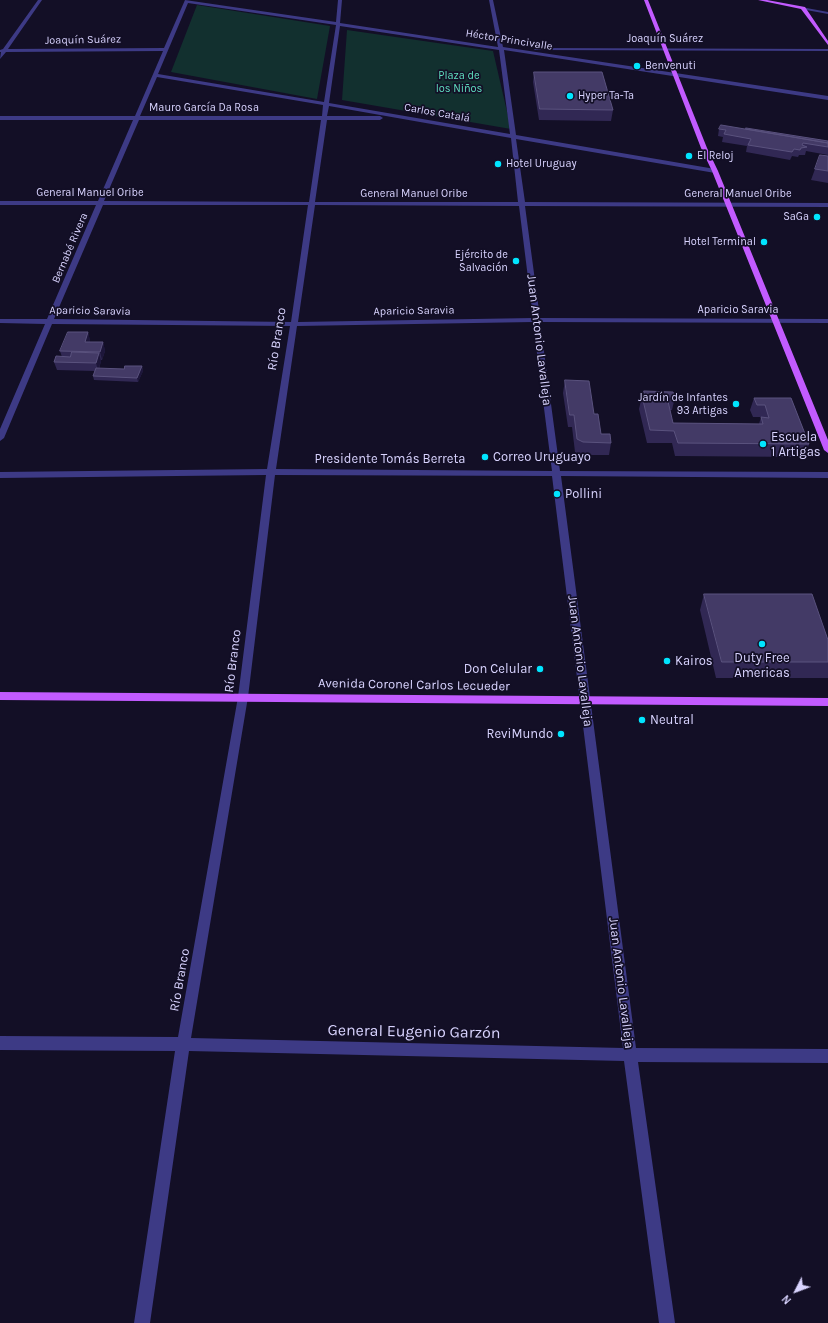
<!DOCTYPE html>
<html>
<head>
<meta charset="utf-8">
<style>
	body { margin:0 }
	#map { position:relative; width:828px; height:1323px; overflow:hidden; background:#130f26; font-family:Karla,sans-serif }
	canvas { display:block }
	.north { position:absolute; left:776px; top:1271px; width:40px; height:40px; -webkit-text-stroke:3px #130f26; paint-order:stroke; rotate:228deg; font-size:11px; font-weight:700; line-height:16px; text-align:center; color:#d9d4ff }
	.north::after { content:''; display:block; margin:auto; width:14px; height:18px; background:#d9d4ff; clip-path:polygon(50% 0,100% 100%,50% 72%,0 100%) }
</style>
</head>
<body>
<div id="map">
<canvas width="828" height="1323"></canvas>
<div class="north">N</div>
</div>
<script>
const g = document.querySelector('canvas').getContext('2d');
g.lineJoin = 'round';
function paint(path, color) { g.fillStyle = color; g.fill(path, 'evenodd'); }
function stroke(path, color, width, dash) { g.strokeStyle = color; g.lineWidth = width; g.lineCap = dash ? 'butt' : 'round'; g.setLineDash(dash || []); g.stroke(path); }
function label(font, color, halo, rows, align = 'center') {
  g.font = font + ' Karla,sans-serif'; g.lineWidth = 3.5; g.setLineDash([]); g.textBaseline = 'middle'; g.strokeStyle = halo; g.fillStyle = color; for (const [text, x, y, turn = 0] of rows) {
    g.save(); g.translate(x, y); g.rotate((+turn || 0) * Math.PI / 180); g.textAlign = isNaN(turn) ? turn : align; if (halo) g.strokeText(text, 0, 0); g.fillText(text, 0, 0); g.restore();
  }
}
paint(new Path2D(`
	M197 5 330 26 317 99 171 72Z
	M347 30 493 51 511 129 342 100Z`), '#12302f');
paint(new Path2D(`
	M38 0H42L8 49 164 48 185 0 336 22 338 0H342L340 23 498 47 489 0H493L503 47 828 96V100L504 50 516 135 715 169 718 171 715 173 516 139 525 202 828 203V207L525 206 540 318 828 319V323L540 322 560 471 828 472V478L561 476 636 1048 828 1049V1063L638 1062 675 1323H659L624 1061 189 1051 150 1323H134L175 1051 0 1050V1036L178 1037 238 697 266 475 0 478V472L267 469 290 326 52 324 4 438 0 441V429L45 324 0 323V319H47L96 205H0V201H98L133 120H0V116H135L163 51 6 52 0 59 1 52H0V50L3 49ZM188 3 336 25 324 102 158 74ZM340 26 499 50 510 134 329 103ZM157 77 323 105 322 116H140ZM329 106 511 138 518 202H315L327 120H380L383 118 380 116H327ZM139 120H321L309 202 104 201ZM103 205H308L291 322 54 319ZM315 205 519 206 533 318 298 322ZM533 322 552 471 276 469 297 326ZM275 475 552 476 623 1048 191 1038 248 697Z
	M801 7 828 12V14L801 9Z
	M536 48 828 49V51L534 50Z`), '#3d3a85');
paint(new Path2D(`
	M644 0H648L707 148 718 171 828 440V453L824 450 712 171 701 148Z
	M758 0H767L805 7 828 41V45L801 9Z
	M0 692 828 698V706L0 700Z`), '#c25bff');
paint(new Path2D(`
	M534 72 613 110 611 121 539 120 533 82Z
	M719 129H746L828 141V155L806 151 805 155H799L798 157 792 156 790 160 746 152 747 146 722 142 723 137 718 136Z
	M828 156V183L811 180 815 169Z
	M88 332 90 341V342H103L105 351 102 360H101V361L99 369H124L142 366 143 371 138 382 94 380 93 376 95 371 57 370 54 362 62 357 60 351Z
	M565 380 594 414 601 434 611 443 609 455H581L575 452 572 427H568L563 393Z
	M644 391 675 397 672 410H670L673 423 759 424 761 417H753L750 410 754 398H791L809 444 805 457 675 456 672 443H647L639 409 642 396H643Z
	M704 594 828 640V678H716L700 610Z`), '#312854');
paint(new Path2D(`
	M88 332 90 341 87 350 85 342Z
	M103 342 105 351 102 360 100 352Z
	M99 353 101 361 98 371 96 363Z
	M142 366 143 371 138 382 137 378Z`), '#1d163a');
const building = new Path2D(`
	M534 72H602L613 110 540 109Z
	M721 125 828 143V147L803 143 802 145 807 147 801 148 800 150 794 149 792 152 748 145 751 139 724 134 726 130 719 129Z
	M746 128 828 141V143L746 129Z
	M820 155 828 156V171L815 169Z
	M68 332H88L85 342H103L100 352 60 351Z
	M72 352 99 353 96 363 54 362 56 356 70 357Z
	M125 366H142L137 378 93 376 96 368 124 369Z
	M565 380 589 381 594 414H598L601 434H610L611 443 583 442 577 439 574 415H570Z
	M644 391 673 392 675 397H667L673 423 763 424 761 417 769 418 765 405H757L754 398H791L809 444 678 443 674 431 650 430 642 396H645Z
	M704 594H812L828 640V662H722Z`);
paint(building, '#433a66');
stroke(building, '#5a527e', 1);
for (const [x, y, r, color] of [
	[637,66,4,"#00e5ff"],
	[570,96,4,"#00e5ff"],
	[689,156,4,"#00e5ff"],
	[498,164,4,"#00e5ff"],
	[817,217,4,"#00e5ff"],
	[764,242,4,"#00e5ff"],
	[516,261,4,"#00e5ff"],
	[736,404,4,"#00e5ff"],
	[763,444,4,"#00e5ff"],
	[485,457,4,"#00e5ff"],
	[557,494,4,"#00e5ff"],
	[762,644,4,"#00e5ff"],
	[667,661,4,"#00e5ff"],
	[540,669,4,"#00e5ff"],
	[642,720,4,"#00e5ff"],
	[561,734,4,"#00e5ff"]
]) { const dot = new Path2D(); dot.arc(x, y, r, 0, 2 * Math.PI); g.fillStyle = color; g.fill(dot); stroke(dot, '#130f26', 1.5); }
label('11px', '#d9d4ff', '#130f26', [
	["Joaquín Suárez",665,39],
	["Joaquín Suárez",83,40,-1],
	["Héctor Princivalle",509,40,9],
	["Mauro García Da Rosa",204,108],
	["Carlos Catalá",437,113,10],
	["General Manuel Oribe",90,193],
	["General Manuel Oribe",414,194],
	["General Manuel Oribe",738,194],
	["Bernabé Rivera",70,248,-67],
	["Aparicio Saravia",738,310],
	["Aparicio Saravia",90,311,1],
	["Aparicio Saravia",414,311,-1]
]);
label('11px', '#d9d4ff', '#130f26', [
	["Benvenuti",645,66],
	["Hyper Ta-Ta",578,96],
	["El Reloj",697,156],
	["Hotel Uruguay",506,164],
	["SaGa",809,217,"right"],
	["Hotel Terminal",756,242,"right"],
	["Ejército de",508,255,"right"],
	["Salvación",508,268,"right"],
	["Jardín de Infantes",728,398,"right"],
	["93 Artigas",728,411,"right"]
], 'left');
label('11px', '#5fe0c0', '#130f26', [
	["Plaza de",459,76],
	["los Niños",459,89]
]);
label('13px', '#d9d4ff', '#130f26', [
	["Río Branco",277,339,-81],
	["Juan Antonio Lavalleja",539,340,83],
	["Presidente Tomás Berreta",390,459],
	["Río Branco",233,661,-83],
	["Juan Antonio Lavalleja",580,661,83],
	["Avenida Coronel Carlos Lecueder",414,685,1],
	["Río Branco",180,980,-80],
	["Juan Antonio Lavalleja",621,983,83]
]);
label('13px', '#d9d4ff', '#130f26', [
	["Escuela",771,437],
	["1 Artigas",771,452],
	["Correo Uruguayo",493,457],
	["Pollini",565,494],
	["Duty Free",762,658,"center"],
	["Americas",762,673,"center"],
	["Kairos",675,661],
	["Don Celular",532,669,"right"],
	["Neutral",650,720],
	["ReviMundo",553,734,"right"]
], 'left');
label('16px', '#d9d4ff', '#130f26', [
	["General Eugenio Garzón",414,1032,1]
]);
</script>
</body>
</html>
